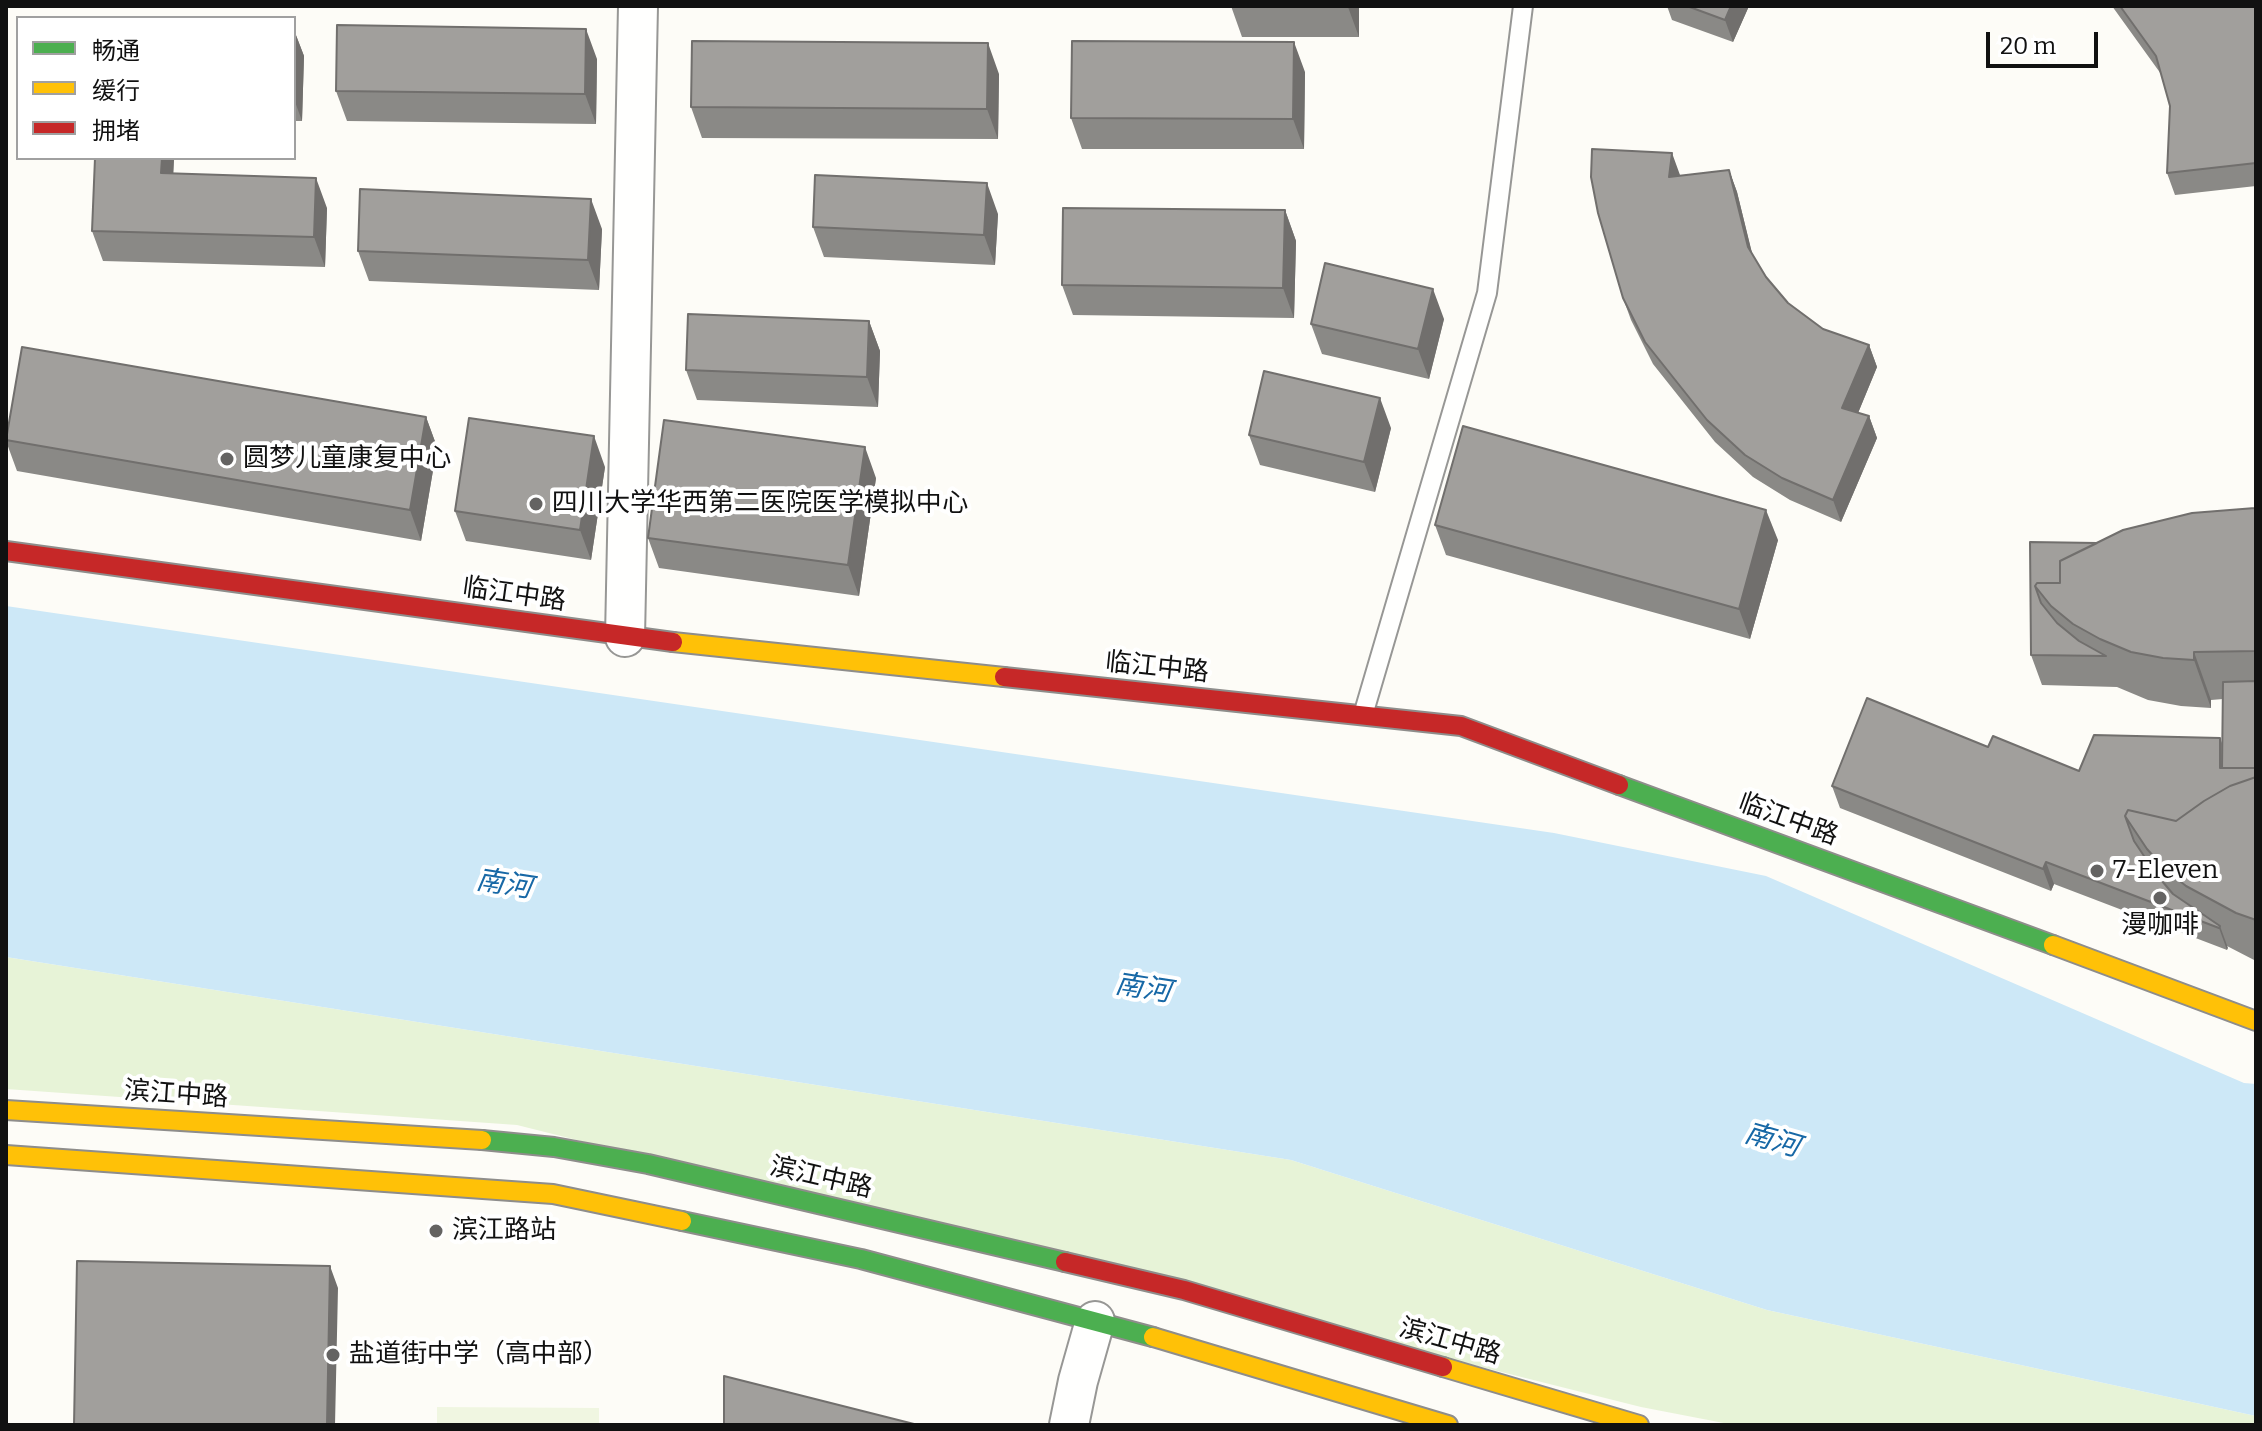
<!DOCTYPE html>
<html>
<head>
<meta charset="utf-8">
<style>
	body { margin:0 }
	#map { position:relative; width:2262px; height:1431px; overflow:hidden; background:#fdfcf7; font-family:Bitter,"Noto Sans SC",serif }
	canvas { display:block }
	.frame { position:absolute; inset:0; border:8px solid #111; pointer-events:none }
	.legend { position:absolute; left:16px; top:16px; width:280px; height:144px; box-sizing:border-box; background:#fff; border:2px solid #a0a0a0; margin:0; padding:10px 14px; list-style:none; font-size:24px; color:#111 }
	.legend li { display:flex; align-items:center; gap:16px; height:40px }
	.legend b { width:40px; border:2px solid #a0a0a0 }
	.scale { position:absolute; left:1986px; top:32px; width:112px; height:36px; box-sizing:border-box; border:4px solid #111; border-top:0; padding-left:10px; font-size:24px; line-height:28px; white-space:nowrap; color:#111; -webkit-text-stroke:6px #fff; paint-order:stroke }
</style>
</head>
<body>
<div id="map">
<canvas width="2262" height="1431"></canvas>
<div class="frame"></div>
<ul class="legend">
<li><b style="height:10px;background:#4caf50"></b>畅通</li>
<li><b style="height:10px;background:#ffc107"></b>缓行</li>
<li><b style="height:10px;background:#c62828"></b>拥堵</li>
</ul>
<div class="scale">20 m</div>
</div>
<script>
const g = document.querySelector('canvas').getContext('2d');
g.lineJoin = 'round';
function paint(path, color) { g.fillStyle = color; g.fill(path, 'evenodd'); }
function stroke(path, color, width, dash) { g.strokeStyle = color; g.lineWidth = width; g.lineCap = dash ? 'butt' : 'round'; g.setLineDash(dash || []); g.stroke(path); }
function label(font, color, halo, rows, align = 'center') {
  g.font = font + ' Bitter,"Noto Sans SC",serif'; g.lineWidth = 8; g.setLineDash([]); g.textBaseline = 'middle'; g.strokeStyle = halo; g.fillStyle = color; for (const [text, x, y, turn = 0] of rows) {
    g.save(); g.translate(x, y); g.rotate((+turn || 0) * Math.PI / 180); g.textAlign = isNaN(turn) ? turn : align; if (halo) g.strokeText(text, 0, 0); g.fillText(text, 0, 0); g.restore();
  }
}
paint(new Path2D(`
	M6 957 1291 1160 1767 1310 2256 1416V1425H1734L1641 1407 517 1125 6 1089Z`), '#e7f3d7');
paint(new Path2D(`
	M437 1407 599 1408V1425H437Z`), '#f0f6e1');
paint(new Path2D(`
	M6 606 1554 833 1766 876 2244 1083 2256 1084V1416L1767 1310 1291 1160 6 957Z`), '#cde8f7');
const lane = new Path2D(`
	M1363 715 1487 293 1523 6`);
const street = new Path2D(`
	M625 637 638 6
	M1069 1425 1078 1381 1095 1321`);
const fast = new Path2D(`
	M1619 785 2053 945
	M482 1140 554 1147 648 1164 1065 1262
	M682 1221 861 1259 1153 1337`);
const slow = new Path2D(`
	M673 642 1004 677
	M2053 945 2256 1021
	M6 1110 482 1140
	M6 1155 553 1194 682 1221
	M1153 1337 1448 1425
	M1443 1367 1639 1425`);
const jam = new Path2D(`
	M6 551 673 642
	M1004 677 1461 726 1619 785
	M1065 1262 1184 1290 1443 1367`);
stroke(lane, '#979795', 22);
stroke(street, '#979795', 42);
stroke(fast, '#8e8d8b', 22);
stroke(slow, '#8e8d8b', 22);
stroke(jam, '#8e8d8b', 22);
stroke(lane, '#fffffe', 18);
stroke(street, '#fffffe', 38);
stroke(fast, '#4caf50', 18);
stroke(slow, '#ffc107', 18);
stroke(jam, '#c62828', 18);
paint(new Path2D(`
	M1231 6H1359V37H1242Z
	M1667 6H1749L1733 42 1672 20Z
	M2112 6H2256V186L2175 195 2167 173 2170 106 2161 74Z
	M294 30 304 56 302 121H294Z
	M597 59 596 124 347 121 336 91Z
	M1305 72 1304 149H1082L1071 118Z
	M999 74 998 139 702 138 691 107Z
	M95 158H174L173 174 327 208 325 267 103 261 92 231Z
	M1729 170 1737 192 1752 254 1766 277 1788 303 1823 329 1869 345 1877 367 1858 413 1869 416 1877 438 1841 522 1790 500 1753 477 1715 442 1653 364 1631 320 1623 298Z
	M1285 210 1296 241 1294 318 1073 315 1062 285Z
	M998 214 995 265 824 257 813 227Z
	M602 229 599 290 369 281 358 251Z
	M1444 319 1429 379 1322 354 1311 324Z
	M869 321 880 351 878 407 697 400 686 370Z
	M426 417 437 447 421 541 17 471 6 441Z
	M1391 428 1375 492 1260 465 1249 435Z
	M605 467 591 560 466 541 455 511Z
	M876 478 859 596 659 568 648 538Z
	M2256 504V961L2227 946V950L2054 884 2051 891 1840 808 1832 786 1988 747 2079 771 2220 738 2222 743 2223 699 2211 700V708L2181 706 2148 700 2117 687 2042 685 2031 655 2030 542 2097 543 2255 508Z
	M1435 525 1778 540 1750 639 1446 555Z`), '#8a8986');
paint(new Path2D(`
	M1348 6H1359V37L1348 7Z
	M1731 6H1749L1733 42 1725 20Z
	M586 29 597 59 596 124 585 94Z
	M294 30 304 56 302 121 294 99Z
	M1294 42 1305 72 1304 149 1293 119Z
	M988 43 999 74 998 139 987 109Z
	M1672 153 1680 175 1677 199 1669 177Z
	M162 158H174L172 204 161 173Z
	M1729 170 1737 192 1756 269 1748 247Z
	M316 178 327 208 325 267 314 237Z
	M987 183 998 214 995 265 984 235Z
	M591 199 602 229 599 290 588 260Z
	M1285 210 1296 241 1294 318 1283 288Z
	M1433 289 1444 319 1429 379 1418 349Z
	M869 321 880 351 878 407 867 377Z
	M1869 345 1877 367 1851 430 1842 408Z
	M1380 398 1391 428 1375 492 1364 462Z
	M1869 416 1877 438 1841 522 1833 500Z
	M426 417 437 447 421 541 410 510Z
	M594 436 605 467 591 560 580 530Z
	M865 447 876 478 859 596 848 565Z
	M1766 510 1778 540 1750 639 1739 609Z
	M2194 652 2211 700V708L2194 660Z
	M2046 862 2054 884 2051 891 2043 869Z
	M2220 926 2228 948 2227 950 2219 928Z
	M330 1266 338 1288 335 1425H327Z`), '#716f6d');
const building = new Path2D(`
	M1231 6H1348V7H1231Z
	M1687 6H1731L1725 20Z
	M2120 6H2256V163L2167 173 2170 106 2156 56Z
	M337 25 586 29 585 94 336 91Z
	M692 41 988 43 987 109 691 107Z
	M1072 41 1294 42 1293 119 1071 118Z
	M1592 149 1672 153 1669 177 1729 170 1748 247 1766 277 1788 303 1823 329 1869 345 1842 408 1869 416 1833 500 1782 478 1745 455 1707 420 1645 342 1623 298 1598 213 1591 177Z
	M95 158H162L161 173 316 178 314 237 92 231Z
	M815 175 987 183 984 235 813 227Z
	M360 189 591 199 588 260 358 251Z
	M1063 208 1285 210 1283 288 1062 285Z
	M1325 263 1433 289 1418 349 1311 324Z
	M688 314 869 321 867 377 686 370Z
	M22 347 426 417 410 510 6 440Z
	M1264 371 1380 398 1364 462 1249 435Z
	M469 418 594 436 580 530 455 511Z
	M664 420 865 447 848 565 648 538Z
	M1463 426 1766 510 1739 609 1435 525Z
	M2255 504 2256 651 2194 652V660L2163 658 2131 652 2100 639 2073 624 2051 606 2035 586 2037 583H2060V561L2123 530 2192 513 2255 508Z
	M2030 542 2097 543 2060 561V583H2037L2035 586 2041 603 2057 623 2079 641 2106 656 2031 655Z
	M2256 681V768H2222L2223 682Z
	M1867 698 1988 747 1993 736 2079 771 2094 735 2220 738V768H2256V777L2230 786 2204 801 2176 821 2128 810 2125 816 2134 841 2156 874 2173 894 2220 926 2219 928 2046 862 2043 869 1832 786Z
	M2256 777V920L2236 913 2186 886 2164 868 2147 849 2125 816 2128 810 2176 821 2204 801 2230 786Z
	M77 1261 330 1266 327 1425H74Z
	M724 1376 918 1425H724Z`);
paint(building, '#a19f9c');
stroke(building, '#716f6d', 2);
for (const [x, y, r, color] of [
	[227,459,8,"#646362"],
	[536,504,8,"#646362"],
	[2097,871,8,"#646362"],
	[2160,898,8,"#646362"],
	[436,1231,8,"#646362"],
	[333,1355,8,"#646362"]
]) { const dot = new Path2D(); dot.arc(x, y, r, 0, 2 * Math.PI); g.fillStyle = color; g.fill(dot); stroke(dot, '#fff', 3); }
label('26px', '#111', '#fff', [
	["圆梦儿童康复中心",243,459],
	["四川大学华西第二医院医学模拟中心",552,504],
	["7-Eleven",2113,871],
	["漫咖啡",2160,926,"center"],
	["滨江路站",452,1231],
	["盐道街中学（高中部）",349,1355]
], 'left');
label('26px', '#111', '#fff', [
	["临江中路",514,595,8],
	["临江中路",1157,668,6],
	["临江中路",1788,820,20],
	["滨江中路",176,1095,4],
	["滨江中路",821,1178,13],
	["滨江中路",1450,1342,16]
]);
label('italic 28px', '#1768a6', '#fff', [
	["南河",504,885,9],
	["南河",1143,989,9],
	["南河",1772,1141,16]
]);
</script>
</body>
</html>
